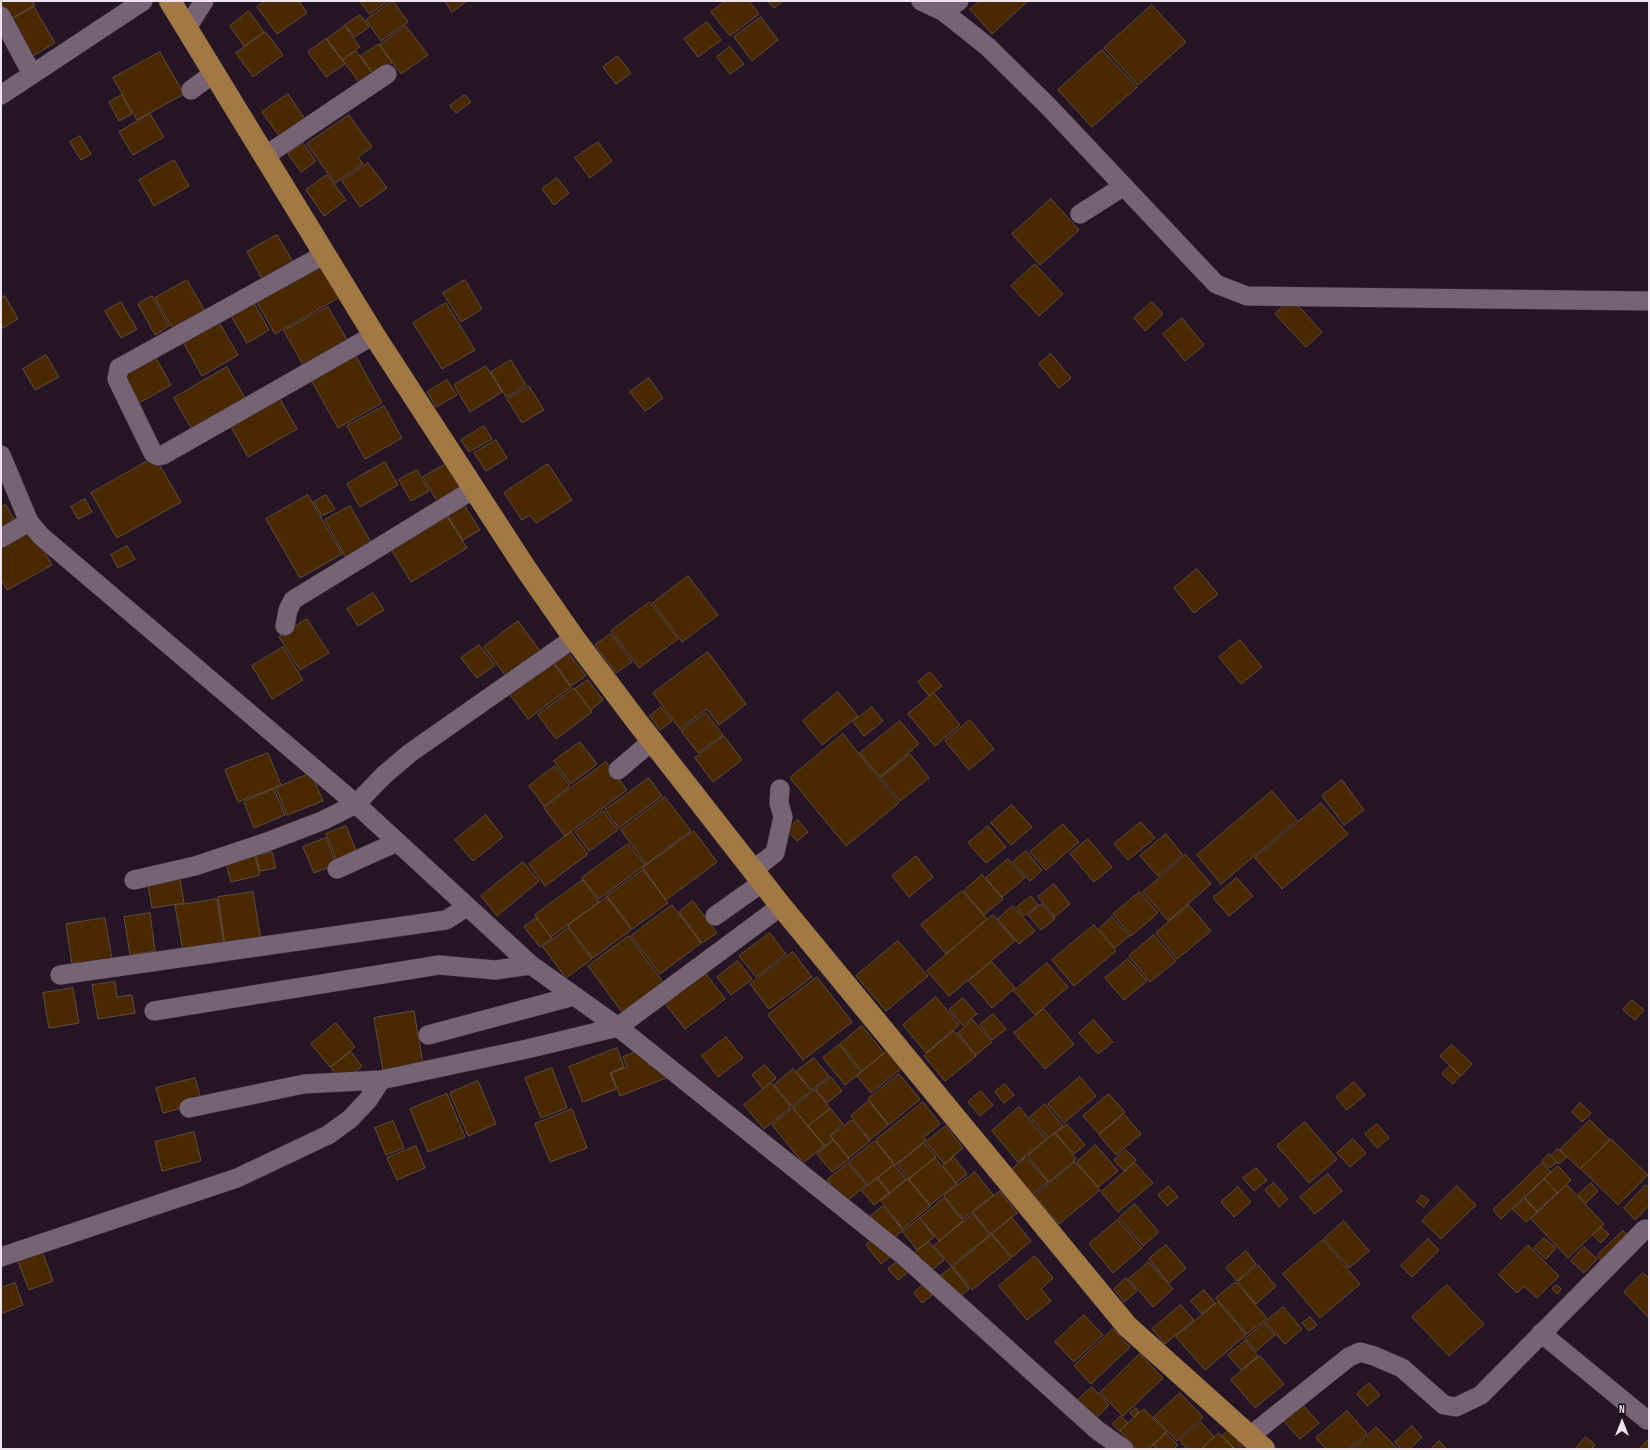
<!DOCTYPE html>
<html>
<head>
<meta charset="utf-8">
<style>
	body { margin:0 }
	#map { position:relative; width:1650px; height:1450px; overflow:hidden; background:#261625; font-family:"Sofia Sans Condensed",sans-serif }
	canvas { display:block }
	.frame { position:absolute; inset:0; border:2px solid #efe3ee; pointer-events:none }
	.north { position:absolute; left:1602px; top:1402px; width:40px; height:40px; -webkit-text-stroke:3px #0b050a; paint-order:stroke; rotate:0deg; font-size:11px; font-weight:700; line-height:16px; text-align:center; color:#efe3ee }
	.north::after { content:''; display:block; margin:auto; width:14px; height:18px; background:#efe3ee; clip-path:polygon(50% 0,100% 100%,50% 72%,0 100%) }
</style>
</head>
<body>
<div id="map">
<canvas width="1650" height="1450"></canvas>
<div class="frame"></div>
<div class="north">N</div>
</div>
<script>
const g = document.querySelector('canvas').getContext('2d');
g.lineJoin = 'round';
function paint(path, color) { g.fillStyle = color; g.fill(path, 'evenodd'); }
function stroke(path, color, width, dash) { g.strokeStyle = color; g.lineWidth = width; g.lineCap = dash ? 'butt' : 'round'; g.setLineDash(dash || []); g.stroke(path); }
const building = new Path2D(`
	M1 1H32L35 5 10 19Z
	M266 1H299L307 13 277 34 257 7Z
	M360 1H388L370 14Z
	M393 1 408 22 381 41 366 20Z
	M445 1H467L452 12Z
	M726 1H749L759 14 730 36 711 12Z
	M768 1H783L774 8Z
	M980 1H1028L992 34 970 9Z
	M1152 5 1186 42 1138 85 1104 48Z
	M34 7 55 43 29 58 8 22Z
	M249 11 264 32 244 46 230 26Z
	M360 15 369 27 355 37 345 25Z
	M761 17 778 40 752 61 734 37Z
	M707 22 721 40 698 57 684 39Z
	M345 26 360 47 342 60 327 39Z
	M406 26 428 55 401 74 380 45Z
	M266 32 283 55 253 77 236 53Z
	M326 39 345 64 326 77 308 52Z
	M379 44 392 63 374 75 361 56Z
	M730 47 744 64 730 74 717 57Z
	M1102 50 1137 87 1092 127 1058 90Z
	M356 51 373 74 360 84 343 60Z
	M160 52 184 94 137 120 113 78Z
	M618 56 631 73 616 84 603 67Z
	M288 94 307 122 282 140 262 112Z
	M122 95 132 114 119 121 109 102Z
	M465 95 471 102 456 113 450 106Z
	M150 114 164 137 133 155 119 132Z
	M349 115 372 147 358 157 363 164 335 183 307 144Z
	M80 136 91 154 81 160 70 142Z
	M598 142 612 161 590 178 575 158Z
	M303 143 316 161 301 172 288 154Z
	M174 160 189 186 154 206 139 180Z
	M368 163 387 188 360 207 342 181Z
	M327 175 346 200 324 216 306 190Z
	M557 178 569 193 554 205 542 189Z
	M1051 199 1079 230 1040 265 1012 234Z
	M277 235 296 267 265 284 247 252Z
	M321 259 342 296 275 334 254 297Z
	M1035 264 1063 294 1039 316 1011 286Z
	M187 280 206 313 174 331 155 298Z
	M465 280 482 309 461 322 443 293Z
	M5 296 18 319 1 329V298Z
	M152 296 169 326 155 335 138 304Z
	M252 299 269 330 247 343 229 312Z
	M1292 299 1322 332 1306 347 1275 314Z
	M121 302 137 329 121 338 105 311Z
	M1152 302 1163 314 1145 331 1134 318Z
	M446 303 475 350 442 369 413 323Z
	M328 307 350 345 306 370 284 331Z
	M1182 318 1204 345 1185 361 1163 334Z
	M219 322 238 355 202 376 183 342Z
	M354 353 382 403 338 428 310 378Z
	M1051 354 1071 378 1059 388 1039 364Z
	M46 355 59 377 35 390 23 369Z
	M155 356 171 385 139 403 123 374Z
	M511 360 526 385 506 397 491 372Z
	M486 366 502 392 470 412 454 385Z
	M227 367 249 405 195 435 174 398Z
	M649 378 663 398 645 411 630 392Z
	M447 380 457 395 436 407 427 392Z
	M529 386 544 410 522 423 507 399Z
	M277 394 297 429 248 457 228 421Z
	M384 406 402 438 365 459 347 426Z
	M484 426 492 439 469 452 461 440Z
	M496 440 507 458 486 471 474 453Z
	M155 457 181 502 117 538 91 493Z
	M385 462 398 485 360 507 347 484Z
	M446 464 461 490 438 503 423 477Z
	M548 464 572 500 536 523 530 515 522 520 504 493Z
	M417 470 429 491 411 501 399 480Z
	M308 495 342 554 300 578 266 519Z
	M326 495 335 509 322 516 314 502Z
	M85 499 92 512 78 519 71 507Z
	M463 503 480 530 463 540 446 513Z
	M6 505 18 526 1 536V507Z
	M350 506 372 544 346 558 325 520Z
	M446 515 467 548 411 582 391 549Z
	M32 530 52 565 7 590 1 580V548Z
	M127 546 135 559 118 568 111 555Z
	M1197 569 1218 594 1194 613 1174 588Z
	M688 576 718 615 682 642 653 603Z
	M373 593 384 610 358 626 347 609Z
	M650 602 678 639 639 668 611 631Z
	M307 619 329 653 300 670 279 637Z
	M518 621 543 655 509 680 484 647Z
	M611 634 632 662 616 673 595 645Z
	M1240 640 1262 667 1241 684 1219 657Z
	M479 645 495 665 477 678 461 658Z
	M283 647 303 680 272 699 252 666Z
	M564 647 586 676 571 686 550 657Z
	M708 652 746 704 719 725 707 709 680 729 653 693Z
	M549 658 571 687 528 719 506 689Z
	M930 672 942 686 929 696 918 682Z
	M588 680 603 700 591 710 575 689Z
	M574 688 592 712 556 739 538 715Z
	M838 692 858 716 822 745 803 721Z
	M934 693 960 725 935 746 908 714Z
	M661 707 672 721 660 730 650 716Z
	M872 707 883 721 864 736 853 722Z
	M706 713 723 735 698 753 681 731Z
	M970 720 994 749 969 770 945 741Z
	M900 721 919 744 880 777 860 753Z
	M843 734 899 803 846 846 790 778Z
	M724 736 742 760 713 782 695 758Z
	M580 742 597 764 571 784 554 761Z
	M268 753 281 785 238 802 225 770Z
	M910 754 929 778 900 801 881 778Z
	M606 762 627 790 565 836 544 808Z
	M555 766 570 786 544 806 529 786Z
	M311 773 323 801 287 815 276 788Z
	M649 778 662 796 619 828 605 810Z
	M1342 780 1364 810 1344 825 1322 796Z
	M274 789 285 815 254 828 244 802Z
	M1272 791 1297 820 1221 884 1197 855Z
	M665 797 691 831 646 864 621 830Z
	M1321 803 1348 834 1282 889 1255 858Z
	M1012 805 1032 827 1011 845 991 823Z
	M603 811 618 830 589 851 575 832Z
	M486 815 503 837 473 861 455 840Z
	M798 820 808 832 797 841 787 830Z
	M1141 822 1155 838 1128 860 1114 844Z
	M1063 824 1079 842 1046 870 1030 852Z
	M346 826 357 853 337 861 326 834Z
	M988 826 1006 847 986 863 968 843Z
	M694 831 717 862 666 900 643 868Z
	M571 832 588 854 545 886 529 864Z
	M1166 834 1183 855 1158 876 1140 856Z
	M326 838 336 864 314 873 303 847Z
	M1088 839 1112 867 1094 882 1070 854Z
	M628 844 645 865 599 899 582 878Z
	M1026 851 1042 870 1030 881 1013 862Z
	M272 852 276 868 260 871 256 856Z
	M1186 855 1211 884 1168 921 1143 892Z
	M255 856 260 875 231 882 226 863Z
	M916 856 933 877 909 897 892 876Z
	M1008 859 1025 878 1002 897 986 878Z
	M523 862 539 881 497 916 481 896Z
	M643 870 668 903 632 929 607 896Z
	M179 874 184 903 152 908 147 879Z
	M982 875 1003 899 984 915 964 891Z
	M1237 878 1253 896 1229 916 1213 898Z
	M583 880 599 902 551 937 535 915Z
	M1054 884 1070 904 1055 917 1038 897Z
	M962 891 987 919 946 954 921 925Z
	M253 892 261 940 225 945 218 897Z
	M1140 892 1158 913 1131 936 1113 914Z
	M1031 896 1038 905 1024 916 1017 907Z
	M607 897 631 930 593 958 568 926Z
	M217 899 224 945 183 951 175 906Z
	M693 901 717 933 702 943 679 912Z
	M1042 904 1055 919 1041 930 1028 915Z
	M672 905 701 943 660 974 631 936Z
	M1189 905 1211 931 1177 959 1156 933Z
	M1013 906 1035 931 1019 944 998 919Z
	M150 913 155 951 130 955 124 917Z
	M993 915 1015 941 949 996 927 971Z
	M1112 917 1129 936 1115 948 1099 929Z
	M105 918 113 965 73 971 66 924Z
	M536 918 552 938 540 947 524 927Z
	M1094 925 1116 951 1074 986 1052 960Z
	M568 928 592 959 566 978 543 947Z
	M770 933 786 954 756 977 739 956Z
	M1154 935 1176 961 1150 982 1129 956Z
	M629 936 663 982 622 1012 588 966Z
	M898 941 928 976 886 1011 856 976Z
	M793 952 812 977 769 1009 750 984Z
	M1128 959 1147 981 1124 1000 1105 978Z
	M738 961 752 979 731 995 717 977Z
	M992 962 1015 988 992 1008 969 981Z
	M1047 963 1068 987 1035 1015 1014 991Z
	M703 970 725 999 685 1029 663 1001Z
	M817 977 852 1022 803 1060 768 1015Z
	M115 982 117 997 132 995 135 1013 98 1019 92 985Z
	M73 988 79 1023 49 1028 43 993Z
	M936 997 959 1025 926 1053 903 1025Z
	M963 998 977 1014 963 1026 949 1010Z
	M1632 1000 1644 1010 1635 1020 1623 1010Z
	M1044 1009 1074 1044 1045 1069 1014 1033Z
	M414 1011 423 1064 383 1071 374 1018Z
	M993 1014 1006 1029 992 1040 980 1025Z
	M973 1020 992 1042 976 1055 958 1033Z
	M1094 1020 1113 1042 1098 1054 1079 1033Z
	M336 1023 355 1047 330 1067 311 1044Z
	M862 1026 884 1053 862 1071 840 1044Z
	M954 1031 976 1056 945 1081 924 1056Z
	M726 1037 743 1058 718 1077 702 1056Z
	M839 1045 861 1072 845 1085 823 1058Z
	M1452 1045 1472 1064 1461 1076 1440 1056Z
	M617 1048 624 1067 610 1073 616 1089 583 1102 569 1067Z
	M643 1049 649 1065 659 1061 666 1078 620 1096 611 1073 627 1067 623 1057Z
	M889 1050 903 1067 871 1093 857 1076Z
	M351 1052 362 1066 342 1082 331 1068Z
	M814 1058 829 1076 812 1090 796 1072Z
	M765 1065 776 1078 763 1089 752 1075Z
	M1450 1066 1460 1076 1453 1084 1442 1074Z
	M552 1068 567 1108 541 1118 525 1078Z
	M793 1069 811 1091 792 1106 774 1085Z
	M899 1074 920 1099 889 1125 868 1099Z
	M831 1077 842 1091 827 1103 816 1089Z
	M1080 1077 1096 1096 1064 1123 1048 1104Z
	M195 1078 202 1103 163 1113 156 1088Z
	M478 1081 496 1124 468 1136 450 1093Z
	M1354 1082 1365 1095 1347 1110 1336 1097Z
	M771 1083 791 1107 764 1129 744 1105Z
	M1005 1084 1014 1095 1004 1103 995 1092Z
	M815 1090 830 1108 808 1126 793 1108Z
	M981 1091 993 1105 980 1116 968 1102Z
	M447 1094 465 1137 428 1152 410 1109Z
	M1109 1094 1125 1112 1099 1134 1083 1116Z
	M869 1101 888 1125 870 1140 851 1116Z
	M923 1102 940 1124 924 1137 926 1140 895 1165 876 1140Z
	M1580 1103 1591 1113 1582 1122 1572 1112Z
	M1045 1104 1063 1126 1048 1138 1030 1117Z
	M1019 1107 1046 1139 1018 1162 992 1131Z
	M793 1108 824 1146 803 1163 772 1125Z
	M572 1109 587 1148 550 1162 535 1124Z
	M831 1109 843 1124 830 1135 833 1140 825 1146 808 1126Z
	M1124 1114 1141 1134 1116 1155 1099 1135Z
	M852 1120 870 1141 849 1158 831 1136Z
	M1590 1120 1610 1140 1580 1169 1560 1150Z
	M393 1121 404 1148 386 1155 375 1128Z
	M1305 1122 1337 1159 1309 1183 1277 1146Z
	M1067 1124 1085 1145 1074 1154 1056 1134Z
	M1377 1124 1389 1138 1377 1148 1365 1134Z
	M946 1126 963 1148 944 1164 926 1142Z
	M194 1132 201 1161 162 1171 155 1142Z
	M1055 1133 1076 1159 1049 1182 1028 1156Z
	M1353 1139 1366 1153 1350 1167 1337 1153Z
	M1611 1139 1648 1175 1618 1205 1581 1169Z
	M834 1140 849 1159 832 1172 817 1154Z
	M875 1141 894 1164 868 1185 849 1162Z
	M924 1143 936 1157 909 1179 897 1165Z
	M1096 1145 1118 1171 1098 1187 1077 1162Z
	M416 1146 425 1168 397 1180 387 1158Z
	M1558 1149 1567 1157 1559 1164 1551 1156Z
	M1126 1150 1136 1160 1124 1171 1114 1160Z
	M1549 1154 1557 1162 1550 1168 1542 1161Z
	M954 1157 967 1174 956 1183 943 1166Z
	M1026 1157 1048 1182 1032 1195 1011 1170Z
	M935 1158 957 1184 930 1205 909 1179Z
	M1075 1162 1100 1190 1059 1224 1035 1196Z
	M848 1163 866 1185 846 1202 827 1180Z
	M1135 1163 1153 1183 1118 1212 1101 1192Z
	M1542 1163 1551 1172 1501 1219 1493 1210Z
	M894 1165 906 1179 890 1193 878 1178Z
	M1558 1166 1571 1180 1558 1193 1544 1179Z
	M1256 1168 1267 1180 1254 1191 1243 1178Z
	M975 1172 993 1195 963 1219 944 1196Z
	M1328 1174 1342 1191 1315 1214 1300 1197Z
	M877 1178 889 1193 874 1205 862 1191Z
	M908 1179 930 1206 903 1229 881 1201Z
	M1545 1179 1557 1193 1537 1211 1525 1198Z
	M1274 1183 1288 1199 1279 1207 1265 1190Z
	M1591 1183 1598 1191 1586 1203 1578 1195Z
	M1567 1185 1604 1224 1568 1258 1531 1219Z
	M1646 1185 1649 1188V1206L1635 1220 1624 1208Z
	M1169 1186 1178 1197 1167 1206 1158 1195Z
	M1457 1186 1476 1205 1441 1239 1422 1221Z
	M1238 1187 1251 1202 1234 1217 1221 1202Z
	M1000 1191 1017 1213 991 1234 973 1213Z
	M1422 1195 1429 1200 1424 1207 1417 1202Z
	M944 1198 963 1221 939 1241 920 1218Z
	M1525 1199 1537 1212 1526 1222 1513 1210Z
	M1135 1204 1159 1232 1143 1246 1119 1218Z
	M883 1206 903 1230 890 1241 871 1216Z
	M973 1214 990 1235 951 1266 934 1246Z
	M920 1218 934 1237 917 1250 903 1232Z
	M1012 1218 1031 1241 1012 1257 992 1234Z
	M1118 1220 1142 1248 1113 1273 1089 1244Z
	M1344 1221 1369 1251 1349 1268 1324 1239Z
	M1601 1227 1609 1234 1601 1243 1593 1235Z
	M1623 1231 1627 1235 1601 1260 1597 1256Z
	M992 1235 1011 1258 972 1290 953 1267Z
	M877 1236 892 1255 881 1264 866 1245Z
	M1544 1238 1556 1248 1546 1259 1534 1248Z
	M1428 1239 1439 1250 1412 1277 1401 1266Z
	M1323 1240 1360 1284 1320 1318 1283 1274Z
	M929 1242 944 1260 927 1274 912 1255Z
	M1166 1245 1186 1268 1169 1283 1149 1259Z
	M1528 1245 1559 1276 1537 1298 1524 1286 1517 1293 1499 1275Z
	M1584 1247 1597 1259 1584 1273 1571 1261Z
	M41 1248 53 1281 29 1290 16 1257Z
	M1246 1251 1256 1264 1237 1281 1226 1268Z
	M1035 1256 1053 1278 1041 1289 1051 1301 1027 1320 999 1286Z
	M902 1258 911 1270 898 1280 888 1269Z
	M1149 1262 1173 1289 1153 1307 1129 1279Z
	M1258 1265 1276 1286 1256 1304 1238 1282Z
	M952 1267 969 1289 955 1300 938 1278Z
	M1643 1273 1649 1278V1318L1624 1292Z
	M1126 1278 1137 1291 1124 1302 1114 1289Z
	M1236 1282 1267 1318 1247 1334 1216 1298Z
	M15 1283 23 1305 3 1313 1 1308V1288Z
	M923 1285 932 1295 922 1303 914 1293Z
	M1447 1285 1484 1324 1449 1356 1412 1317Z
	M1557 1285 1561 1289 1557 1294 1552 1289Z
	M1204 1290 1215 1303 1202 1314 1191 1301Z
	M1218 1302 1246 1335 1205 1370 1176 1337Z
	M1181 1305 1194 1320 1165 1344 1152 1329Z
	M1283 1307 1302 1329 1285 1344 1265 1322Z
	M1084 1315 1103 1335 1074 1362 1055 1342Z
	M1310 1317 1317 1325 1309 1331 1302 1323Z
	M1264 1323 1275 1335 1256 1351 1245 1339Z
	M1113 1329 1130 1347 1091 1384 1074 1366Z
	M1245 1341 1258 1356 1241 1370 1228 1355Z
	M1140 1354 1163 1378 1123 1416 1100 1393Z
	M1260 1356 1284 1384 1255 1408 1231 1380Z
	M1369 1383 1380 1395 1367 1406 1357 1394Z
	M1092 1387 1109 1405 1093 1421 1075 1403Z
	M1180 1393 1203 1417 1177 1441 1154 1417Z
	M1300 1402 1319 1423 1300 1439 1281 1418Z
	M1136 1408 1139 1412 1134 1417 1130 1413Z
	M1144 1409 1167 1432 1149 1449H1137L1120 1431Z
	M1347 1411 1367 1433 1350 1449H1326L1316 1438Z
	M1121 1416 1128 1423 1119 1431 1113 1424Z
	M1201 1422 1214 1437 1201 1449H1187L1180 1441Z
	M1412 1426 1422 1437 1410 1449H1401L1395 1442Z
	M1232 1427 1251 1449H1235L1222 1436Z
	M1376 1427 1398 1449H1353Z
	M1166 1433 1178 1445 1174 1449H1157L1153 1445Z
	M1219 1433 1234 1449H1202Z
	M1586 1437 1595 1445 1591 1449H1575Z
	M1649 1439V1449H1640Z
	M1439 1441 1447 1449H1431Z`);
paint(building, '#4a2900');
stroke(building, '#604e3b', 1);
const minor = new Path2D(`
	M921 1 944 12 988 47 1049 107 1216 284 1247 296 1649 301
	M944 12 959 1
	M1 16 32 74
	M187 28 204 1
	M191 90 214 73
	M1 95 143 1
	M265 156 387 74
	M1080 214 1124 186
	M325 254 119 368 117 379 153 453 158 456 163 455 374 335
	M1 455 29 522 41 536 356 804 531 965 618 1027 904 1256 1097 1430 1124 1449
	M1 538 29 522
	M285 626 288 610 293 600 474 489
	M618 770 652 741
	M337 869 397 842
	M753 870 775 853 783 817 779 803 780 789
	M134 880 195 866 267 842 324 820 356 804 384 775 410 753 574 638
	M715 916 763 882
	M60 975 446 920 467 907
	M154 1011 439 965 495 970 531 965
	M428 1035 574 996
	M189 1108 304 1084 381 1080
	M1 1257 237 1178 328 1135 350 1119 368 1100 381 1080 527 1049 618 1027 781 906
	M1541 1333 1647 1420
	M1250 1436 1349 1357 1360 1352 1374 1356 1402 1368 1444 1405 1456 1407 1481 1395 1645 1229`);
const major = new Path2D(`
	M170 1 374 335 526 569 574 638 638 723 781 906 1127 1326 1264 1449`);
stroke(minor, '#3b303b', 20);
stroke(major, '#3b303b', 23);
stroke(minor, '#776376', 19);
stroke(major, '#a37943', 22);
</script>
</body>
</html>
